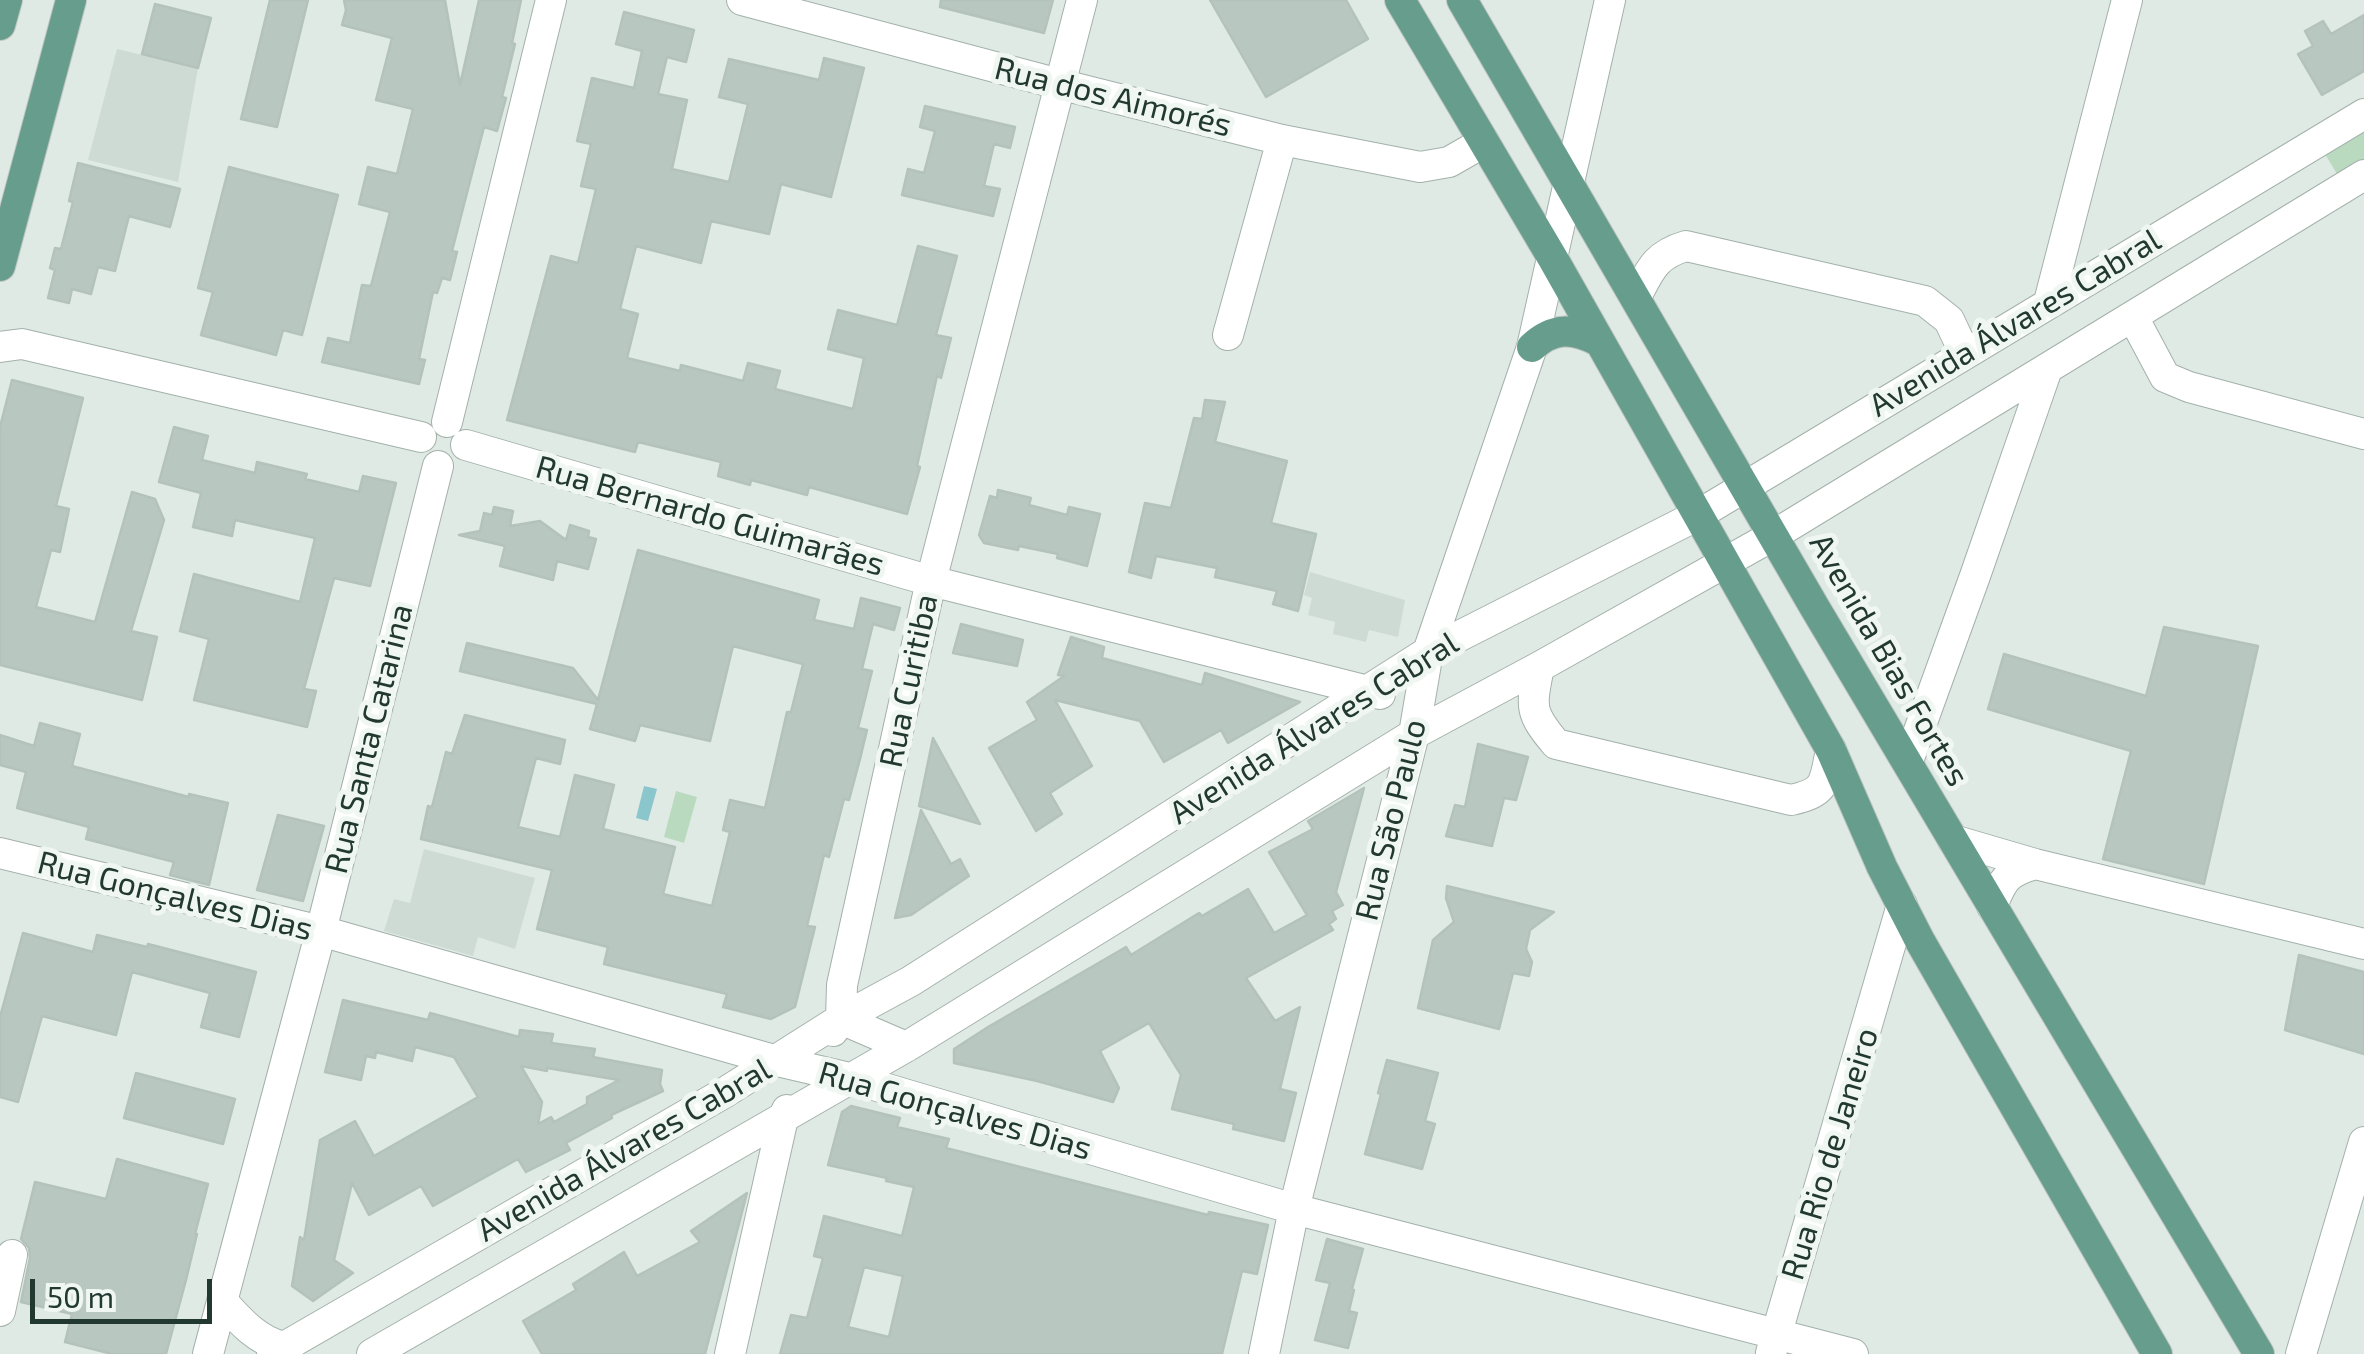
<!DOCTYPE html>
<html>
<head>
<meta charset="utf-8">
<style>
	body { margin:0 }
	#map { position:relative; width:2364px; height:1354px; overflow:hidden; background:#e0eae5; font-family:"Exo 2",sans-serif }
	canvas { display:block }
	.scale { position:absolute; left:30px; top:1279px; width:182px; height:45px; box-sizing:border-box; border:5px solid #223931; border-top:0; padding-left:12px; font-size:30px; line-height:35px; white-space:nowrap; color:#223931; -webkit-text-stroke:8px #f0f7f3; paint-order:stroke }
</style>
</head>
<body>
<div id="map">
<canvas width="2364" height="1354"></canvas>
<div class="scale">50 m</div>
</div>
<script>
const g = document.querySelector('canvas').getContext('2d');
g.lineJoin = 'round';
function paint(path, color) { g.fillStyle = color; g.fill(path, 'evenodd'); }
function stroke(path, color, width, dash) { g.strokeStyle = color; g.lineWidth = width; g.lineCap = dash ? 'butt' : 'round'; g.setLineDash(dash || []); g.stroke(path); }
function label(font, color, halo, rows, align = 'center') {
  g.font = font + ' "Exo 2",sans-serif'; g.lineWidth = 10; g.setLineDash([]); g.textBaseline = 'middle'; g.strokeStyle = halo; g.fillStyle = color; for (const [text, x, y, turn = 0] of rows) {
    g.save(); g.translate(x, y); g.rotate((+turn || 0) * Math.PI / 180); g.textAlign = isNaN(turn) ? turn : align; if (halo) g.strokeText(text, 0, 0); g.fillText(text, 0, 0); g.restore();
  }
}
paint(new Path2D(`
	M117 49 198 68 178 182 88 160Z
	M1310 572 1405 600 1398 637 1369 630 1366 642 1333 634 1335 622 1308 615 1312 598 1304 595Z
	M424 849 535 878 515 949 478 937 473 956 384 931 394 899 410 903Z`), '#cedad4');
paint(new Path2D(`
	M2364 129V165L2340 179 2325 154Z
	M676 791 697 797 684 843 664 837Z`), '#badac0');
paint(new Path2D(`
	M644 786 657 789 648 821 636 818Z`), '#8ac6cc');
const building = new Path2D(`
	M270 0H308L277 127 241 119Z
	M344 0H445L460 85 479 0H521L512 43 515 44 502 97 506 98 497 131 484 127 452 251 457 252 450 280 442 278 437 293 433 292 419 359 425 360 419 384 322 362 328 338 350 343 362 285 371 286 390 212 359 204 368 167 397 174 413 109 376 100 392 38 342 25 346 10Z
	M941 0H1053L1044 33 940 7Z
	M1210 0H1346L1368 39 1266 97Z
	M155 4 211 18 198 68 142 54Z
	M624 12 694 30 686 62 667 57 658 94 687 100 672 169 729 182 748 104 719 97 729 59 819 80 824 58 864 68 831 197 781 184 769 234 711 221 701 263 636 246 620 309 638 314 627 358 680 371 681 365 743 381 748 363 780 371 775 389 853 409 864 358 828 349 838 310 897 325 918 246 957 256 936 335 951 338 941 378 937 376 917 466 920 467 907 514 809 487 807 495 751 480 750 485 718 476 721 462 638 442 635 452 507 420 551 256 578 263 596 189 581 186 591 144 577 141 592 78 634 88 642 51 616 44Z
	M2364 15V71L2322 95 2298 54 2313 46 2305 31 2323 21 2331 34Z
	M925 106 1015 127 1010 148 994 144 984 186 1000 189 993 216 902 195 908 169 924 173 935 131 920 127Z
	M78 163 180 189 170 227 129 216 115 271 98 267 91 294 72 289 69 303 48 298 55 270 50 268 55 248 61 249 73 202 69 201Z
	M229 167 338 195 302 335 283 330 276 355 201 335 213 292 198 288Z
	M12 380 83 398 56 506 69 509 60 552 51 550 36 607 95 622 132 492 155 499 164 520 131 631 157 637 142 700 0 665V427Z
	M1205 400 1225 402 1215 442 1287 461 1271 523 1316 534 1298 611 1273 604 1277 591 1215 577 1217 568 1156 556 1151 578 1129 572 1145 503 1171 508 1194 418 1202 419Z
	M174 427 208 436 202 460 255 473 257 462 307 474 305 479 359 492 363 476 396 483 370 586 334 578 304 689 316 691 307 727 194 700 209 639 180 631 194 574 300 602 315 538 235 520 232 536 193 527 201 493 159 482Z
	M998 490 1031 498 1029 505 1067 515 1069 507 1100 514 1087 566 1057 558 1058 554 1019 546 1018 550 984 543 979 535 990 496 997 498Z
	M494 507 513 511 510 526 540 521 566 540 570 525 589 531 588 537 596 539 588 569 557 561 553 580 500 566 505 546 459 535 480 531 484 513 492 515Z
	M638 550 819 600 814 620 854 629 861 598 900 608 894 630 873 624 862 669 872 671 858 728 867 730 860 759 849 800 844 799 829 857 824 855 807 926 815 927 795 1007 771 1019 723 1007 727 994 604 964 608 947 537 929 552 870 421 839 428 806 432 807 446 752 452 754 465 715 565 740 560 764 536 758 518 827 560 837 575 775 614 785 603 829 675 847 663 894 712 906 730 832 723 830 730 800 765 808 787 712H791L803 664 733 646 710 741 640 725 635 741 590 729 597 704 460 671 467 643 573 668 598 700Z
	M961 624 1023 640 1017 666 953 653Z
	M2164 627 2258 646 2204 884 2103 859 2131 751 1988 709 2004 654 2146 696Z
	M1071 637 1104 647 1102 658 1202 685 1205 673 1300 702 1228 743 1221 730 1164 762 1140 721 1055 700 1092 766 1050 793 1062 814 1036 831 989 748 1037 720 1027 702 1064 676 1058 675Z
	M40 723 80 734 72 766 189 797V794L228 803 209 885 170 875 174 862 86 839 89 827 17 808 26 772 0 765V735L34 746Z
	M933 738 980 824 919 806Z
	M1478 744 1528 757 1516 800 1504 798 1492 846 1446 836 1455 805 1465 807Z
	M1364 788 1336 892 1343 905 1332 911 1336 919 1329 924 1333 930 1246 978 1275 1021 1300 1007 1280 1089 1296 1093 1284 1141 1233 1129 1234 1124 1172 1109 1181 1075 1149 1023 1100 1051 1119 1088 1113 1102 1037 1081 954 1063V1049L988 1027 1126 947 1131 955 1199 913 1202 916 1248 889 1274 933 1307 915 1269 852 1313 829 1308 821Z
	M921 810 951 864 960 859 969 876 911 915 895 918Z
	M278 815 324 826 303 901 257 890Z
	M1447 886 1554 912 1530 930 1526 949 1532 962 1529 976 1513 973 1499 1029 1418 1008 1433 940 1454 922 1446 898Z
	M23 933 93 952 97 935 147 947 148 944 256 972 239 1037 201 1027 210 993 132 972 116 1035 42 1016 18 1102 0 1097V1017Z
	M2299 955 2364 972V1054L2285 1030Z
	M343 1000 428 1020 430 1013 519 1037 520 1030 553 1034 551 1043 595 1049 593 1057 662 1070 660 1084 663 1091 611 1115 612 1118 566 1143 570 1150 526 1172 518 1159 433 1206 421 1186 369 1215 352 1183 334 1260 353 1273 313 1301 292 1286 300 1237 304 1240 320 1140 355 1121 374 1156 478 1097 454 1057 415 1047 412 1061 376 1052 375 1058 366 1056 361 1080 325 1072ZM521 1066 547 1071V1068L619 1080 587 1097V1104L554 1122 551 1117 538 1124 542 1102Z
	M1387 1060 1438 1073 1425 1121 1435 1124 1422 1169 1365 1154 1381 1094 1378 1093Z
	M136 1073 235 1099 223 1144 124 1118Z
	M851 1106 900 1118 897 1127 949 1139 946 1148 1208 1215 1209 1212 1268 1225 1257 1274 1242 1271 1222 1354H780L791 1315 807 1318 823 1258 814 1256 824 1216 902 1236 914 1187 886 1181 887 1178 828 1165 842 1112ZM864 1267 903 1276 889 1337 848 1327Z
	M117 1159 208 1184 195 1234H197L186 1280 166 1354H112L65 1342 72 1314 21 1302 30 1258 29 1248 21 1239 35 1182 106 1199Z
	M747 1193 705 1354H542L523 1321 576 1290 573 1284 624 1252 637 1276 700 1242 691 1231Z
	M1327 1239 1363 1249 1352 1289 1354 1290 1349 1311 1357 1313 1348 1348 1315 1340 1330 1283 1316 1280Z`);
paint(building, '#b8c7c0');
stroke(building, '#b3c3bb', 2.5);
const minor = new Path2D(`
	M742 0 1059 84 1282 140 1420 167 1449 162 1484 142
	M1636 297C1650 270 1655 255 1686 246L1925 301 1949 320 1965 354
	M2049 302 2127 0
	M2133 317 2165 377 2189 387 2364 434
	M1228 335 1282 140
	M0 347 22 344 421 437
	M447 422 551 0
	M466 445 931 581 1380 694
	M1539 667C1531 707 1529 712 1556 744L1791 800C1827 792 1824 783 1831 750
	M1908 761 1975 576 2047 369
	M1953 840 2035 864 2364 944
	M0 853 321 931 777 1061 850 1078 1294 1209 1853 1354
	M1992 906C2003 879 2007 872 2035 864
	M841 1019 906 1047
	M833 1031 841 1019 842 985 931 581 1082 0
	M223 1302C241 1322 257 1340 283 1347
	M0 1311 12 1255
	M1771 1353 1902 905
	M208 1354 321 931 438 466
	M272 1354 724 1093 841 1019 911 981 1428 652 1698 515 2364 114
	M372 1354 911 1044 1414 734 1539 667 1774 535 2364 175
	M730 1354 783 1118 787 1110
	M1264 1354 1294 1209 1414 734 1428 652 1532 347 1610 0
	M2301 1354 2364 1142`);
const major = new Path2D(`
	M1400 0 1552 257 1831 750 1882 867 1920 941 2157 1354
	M1462 0 1815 608 2259 1354
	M0 25 7 0
	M0 266 71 0
	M1532 347C1553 327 1573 328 1598 341`);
stroke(minor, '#a3b1ab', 32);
stroke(major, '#bdc4c1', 32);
stroke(minor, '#fff', 30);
stroke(major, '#679d8c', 30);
label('32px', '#223931', '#f0f7f3', [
	["Rua dos Aimorés",1113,97,14],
	["Avenida Álvares Cabral",2015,323,-31],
	["Rua Bernardo Guimarães",710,516,16],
	["Avenida Bias Fortes",1889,660,60],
	["Rua Curitiba",909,681,-78],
	["Avenida Álvares Cabral",1314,728,-32],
	["Rua Santa Catarina",369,739,-76],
	["Rua São Paulo",1391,820,-76],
	["Rua Gonçalves Dias",175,896,14],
	["Rua Gonçalves Dias",955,1111,16],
	["Avenida Álvares Cabral",624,1150,-30],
	["Rua Rio de Janeiro",1830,1154,-73]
]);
</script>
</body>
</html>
